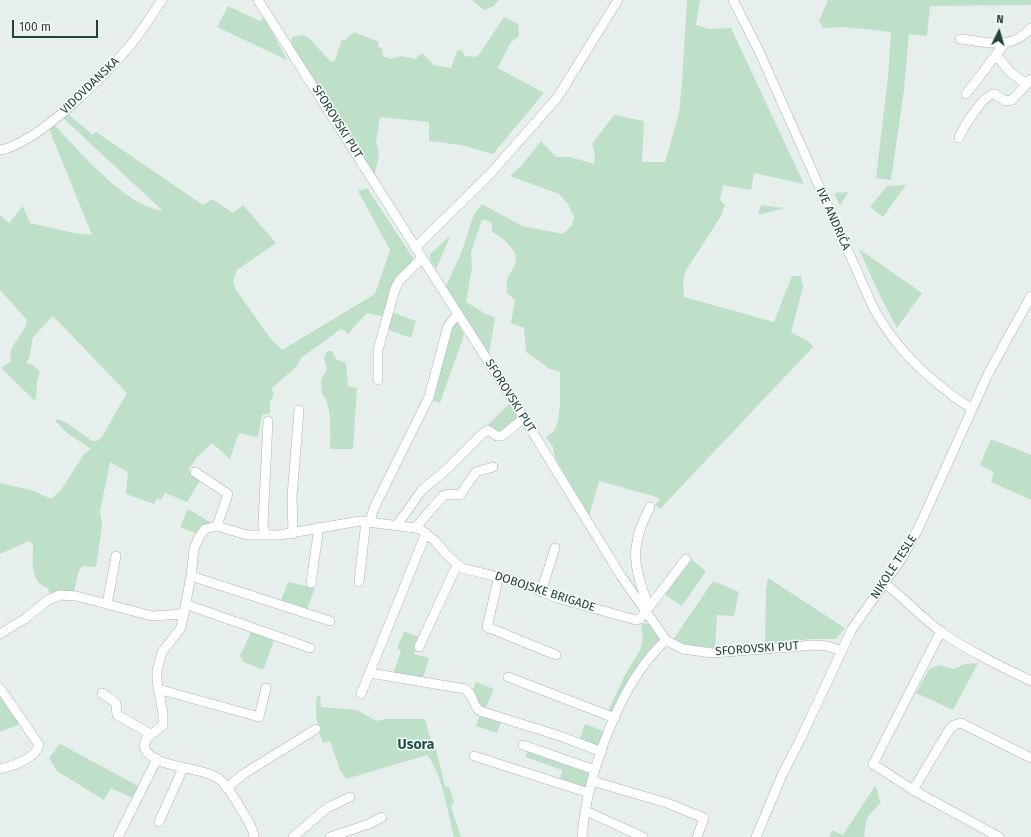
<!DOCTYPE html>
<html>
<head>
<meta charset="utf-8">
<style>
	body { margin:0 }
	#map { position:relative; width:1031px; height:837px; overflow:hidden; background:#e6efeb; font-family:"Fira Sans",sans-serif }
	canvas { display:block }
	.north { position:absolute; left:979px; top:12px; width:40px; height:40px; -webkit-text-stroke:3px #f7fbf9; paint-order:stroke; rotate:5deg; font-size:11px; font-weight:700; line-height:16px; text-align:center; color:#24423a }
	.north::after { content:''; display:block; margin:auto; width:14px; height:18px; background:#24423a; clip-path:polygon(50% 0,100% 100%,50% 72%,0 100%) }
	.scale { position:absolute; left:12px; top:20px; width:86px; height:18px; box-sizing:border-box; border:2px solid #24423a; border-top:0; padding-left:5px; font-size:12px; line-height:14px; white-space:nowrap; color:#24423a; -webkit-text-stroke:3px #f7fbf9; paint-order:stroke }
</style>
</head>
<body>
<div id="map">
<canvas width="1031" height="837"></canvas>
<div class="north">N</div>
<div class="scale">100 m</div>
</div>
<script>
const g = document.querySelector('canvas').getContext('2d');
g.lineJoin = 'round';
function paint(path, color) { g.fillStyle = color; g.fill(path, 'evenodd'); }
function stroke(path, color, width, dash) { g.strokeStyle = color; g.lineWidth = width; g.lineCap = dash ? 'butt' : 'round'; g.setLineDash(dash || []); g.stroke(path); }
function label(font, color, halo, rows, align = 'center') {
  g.font = font + ' "Fira Sans",sans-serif'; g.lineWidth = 3; g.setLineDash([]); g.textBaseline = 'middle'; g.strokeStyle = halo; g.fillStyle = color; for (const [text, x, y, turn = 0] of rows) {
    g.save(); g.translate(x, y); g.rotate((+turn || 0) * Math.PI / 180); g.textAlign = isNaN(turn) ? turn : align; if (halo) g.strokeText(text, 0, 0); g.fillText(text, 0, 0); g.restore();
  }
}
paint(new Path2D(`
	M472 0H499L494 6 484 10Z
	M687 0H700L696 25 709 29 731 28 804 184 754 173 751 190 723 185 720 200 725 205 721 216 685 272 683 282 684 297 774 322 792 276H801L803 287 791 332 809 342 813 347 660 509 655 505 660 499 657 497 599 481 589 516 555 458 553 447 546 437C548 435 552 433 554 431 562 419 560 386 560 372L550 369 526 352 524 328 511 323 515 300 507 293C507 288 506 282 508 277 510 272 516 266 516 260 517 249 501 236 492 232V223L486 220H482L471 252 472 267 466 302 486 314 495 318 489 355 445 288 462 251 474 214 482 204 522 226 563 234 572 225 574 217 568 204 559 194 510 176 522 165 541 141 556 157H570L594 164 595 155 592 144 614 115 644 121 642 162H665L679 113 682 82Z
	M828 0H1031V5L930 6 927 36 909 34 904 90 891 180 876 178 888 77 891 32 845 27 823 28 819 21Z
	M228 6 260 21 264 17 287 60 217 27Z
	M504 17 518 24 519 36 510 43 498 68 544 93 493 154 461 145 429 141V122L380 117 376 142 379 155 374 177 291 45 292 37 303 35 309 38 331 62 335 60 342 39 344 41 354 32 379 42 378 47 382 48 383 56 391 59 400 56 415 59 422 53 434 65 451 68 457 51 462 50 465 56 476 57 480 53Z
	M67 113 93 135 96 132 203 205 212 199 233 213 243 205 276 243 237 270 233 282 236 290 271 339 282 350 375 294 390 250 358 191 367 188 415 261 397 278 385 317 367 313 352 329 349 334 341 329 301 358 296 367 271 389 274 394 270 402V413L262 415 258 437 239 433 230 459 212 443 198 456 188 470 201 479 187 502 165 493 161 500 157 498 154 504 126 494 128 472 110 462 100 511 102 525 96 567 82 566 78 573 74 593 61 591 50 595 48 588C29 583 33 559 33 544L29 541 0 554V483L34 491 51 499 61 490 84 454 91 449 67 433 55 421 58 419 67 423 92 441H97L102 437 127 393 53 316 33 337 29 359 26 363 33 365 40 372C35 383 38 389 35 401L1 368 11 361C7 344 25 336 27 320L0 290V215L9 223 23 206 30 223 74 233 92 235 49 129 54 125C81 152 125 206 163 211L63 118Z
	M906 185 883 217 870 207 887 186Z
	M848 192 840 206 835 195 836 193Z
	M761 205 784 208 758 215Z
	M451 235 436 269 430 259V254Z
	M859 249 922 293 897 328 880 296Z
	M391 312 416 321 411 338 386 329Z
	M457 321 464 335 440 403 432 400 451 325Z
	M327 351H332L336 359 346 363 348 386 357 388 353 449H330C330 433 333 406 322 394L321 379 327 370 324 357Z
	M510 403 519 416 500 434 486 427Z
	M991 439 1031 455V500L991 482 994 472 980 465Z
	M188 509 213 524 197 534 180 527Z
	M690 558 706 571 682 606 664 594Z
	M768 578 845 628 836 639H811L765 644 766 589Z
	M713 581 739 592 734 616 717 615 715 649 681 644 673 640Z
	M288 582 315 588 306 611 280 603Z
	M646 623C652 625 659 635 660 641L614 712 607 713 625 675 640 650 643 639 641 625Z
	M252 630 275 638 263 670 244 662 240 656Z
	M404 631 421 638 414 654 429 658 423 678 393 674 401 651 397 649Z
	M978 663 953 710 916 693 930 668 941 665 953 669 965 664Z
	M476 682 494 689 485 710 480 707 472 692Z
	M0 691 23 723 0 732Z
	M317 696H320L321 707 357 710 376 721 385 719H425L433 749H436L445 787H449L454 802 451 807 461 837H454C448 813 442 773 427 755L346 779 340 770 330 741 323 743C317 727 314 713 317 696Z
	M480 714 502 719 497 733 476 726Z
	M585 724 606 732 598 748 579 741Z
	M60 744 140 787 135 799 111 788 104 800 57 771 49 758Z
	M529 749 591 771 586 790 559 783 562 770 525 757Z
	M875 786 878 791V797L881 802C877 808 871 811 868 817 865 823 865 831 864 837H829L832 830 843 835Z`), '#bfe0c8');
const minor = new Path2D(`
	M258 0 516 405 621 576 666 640 683 649 712 653 815 645 827 646 842 651
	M733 0 758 49 873 307C895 349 932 383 972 409
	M960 39C988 42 1011 51 1031 28
	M996 55 1011 73 1027 84
	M966 94 1005 43
	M959 138C963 128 984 93 995 94L1005 101 1012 100 1031 79
	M0 150C37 144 103 77 128 48 141 33 151 16 162 0
	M415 248 490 174 557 98 618 0
	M378 380V350L395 289 399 281 422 258
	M195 472 228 494 217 526
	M370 521 374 508 429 397 448 326 457 315
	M397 525 422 490 447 469 483 433 488 430 497 436H502L524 418
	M415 528 443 496 448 494 460 495 476 472 493 467
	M293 534 292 496 299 410
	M265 535 263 523 268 421
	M191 576 330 621
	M499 576 487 627 556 655
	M359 582 366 521
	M311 583 319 527
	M884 583C904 598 920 616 940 631 968 651 1000 666 1031 681
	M541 592 555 548
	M107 604 116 556
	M185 604 310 648
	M649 607C633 566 629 547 650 507
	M941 631 873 764 913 790 999 837
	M0 634 26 618 48 600 60 595 76 596 152 616 184 614
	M419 647 457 565
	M370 673 465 689C474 694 472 705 480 711L560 736 602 752
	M508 677 615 718
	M0 688 39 745C35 759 12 766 0 769
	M158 689 259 717 266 688
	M102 693 116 703 117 715 151 734
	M361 694 426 533
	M523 745 595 770
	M474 756 589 793
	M592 781 667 803 704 818 697 837
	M227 788 242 775 316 729
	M913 790 949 730 954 725 961 723 1031 758
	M586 811 643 837
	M159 822 183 768
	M118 837 157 759
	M254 837C253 826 246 818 241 809 235 799 228 786 219 779 202 766 152 769 144 747L146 739 163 725V714L157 680V670L162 652 181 628 191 576 194 549 199 537 205 529 217 526 247 535H279L360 521 415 528 420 529 434 540 449 557 462 568 516 581 557 598 636 620 640 619 686 559
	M293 837 327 808 350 797
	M330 837 369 824 382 817
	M582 837C587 775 619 683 666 640
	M756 837 782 775 800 740 852 629 902 558 919 527 988 374 1031 296`);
stroke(minor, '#a8b8b2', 10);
stroke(minor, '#fff', 9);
label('12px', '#24423a', '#f7fbf9', [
	["VIDOVDANSKA",90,86,-44],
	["SFOROVSKI PUT",337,122,58],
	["IVE ANDRIĆA",833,219,66],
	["SFOROVSKI PUT",510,396,58],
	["NIKOLE TESLE",894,567,-57],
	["DOBOJSKE BRIGADE",545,592,18],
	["SFOROVSKI PUT",757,649,-4]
]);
label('bold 14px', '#1f5548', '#f7fbf9', [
	["Usora",416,745]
]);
</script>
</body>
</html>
